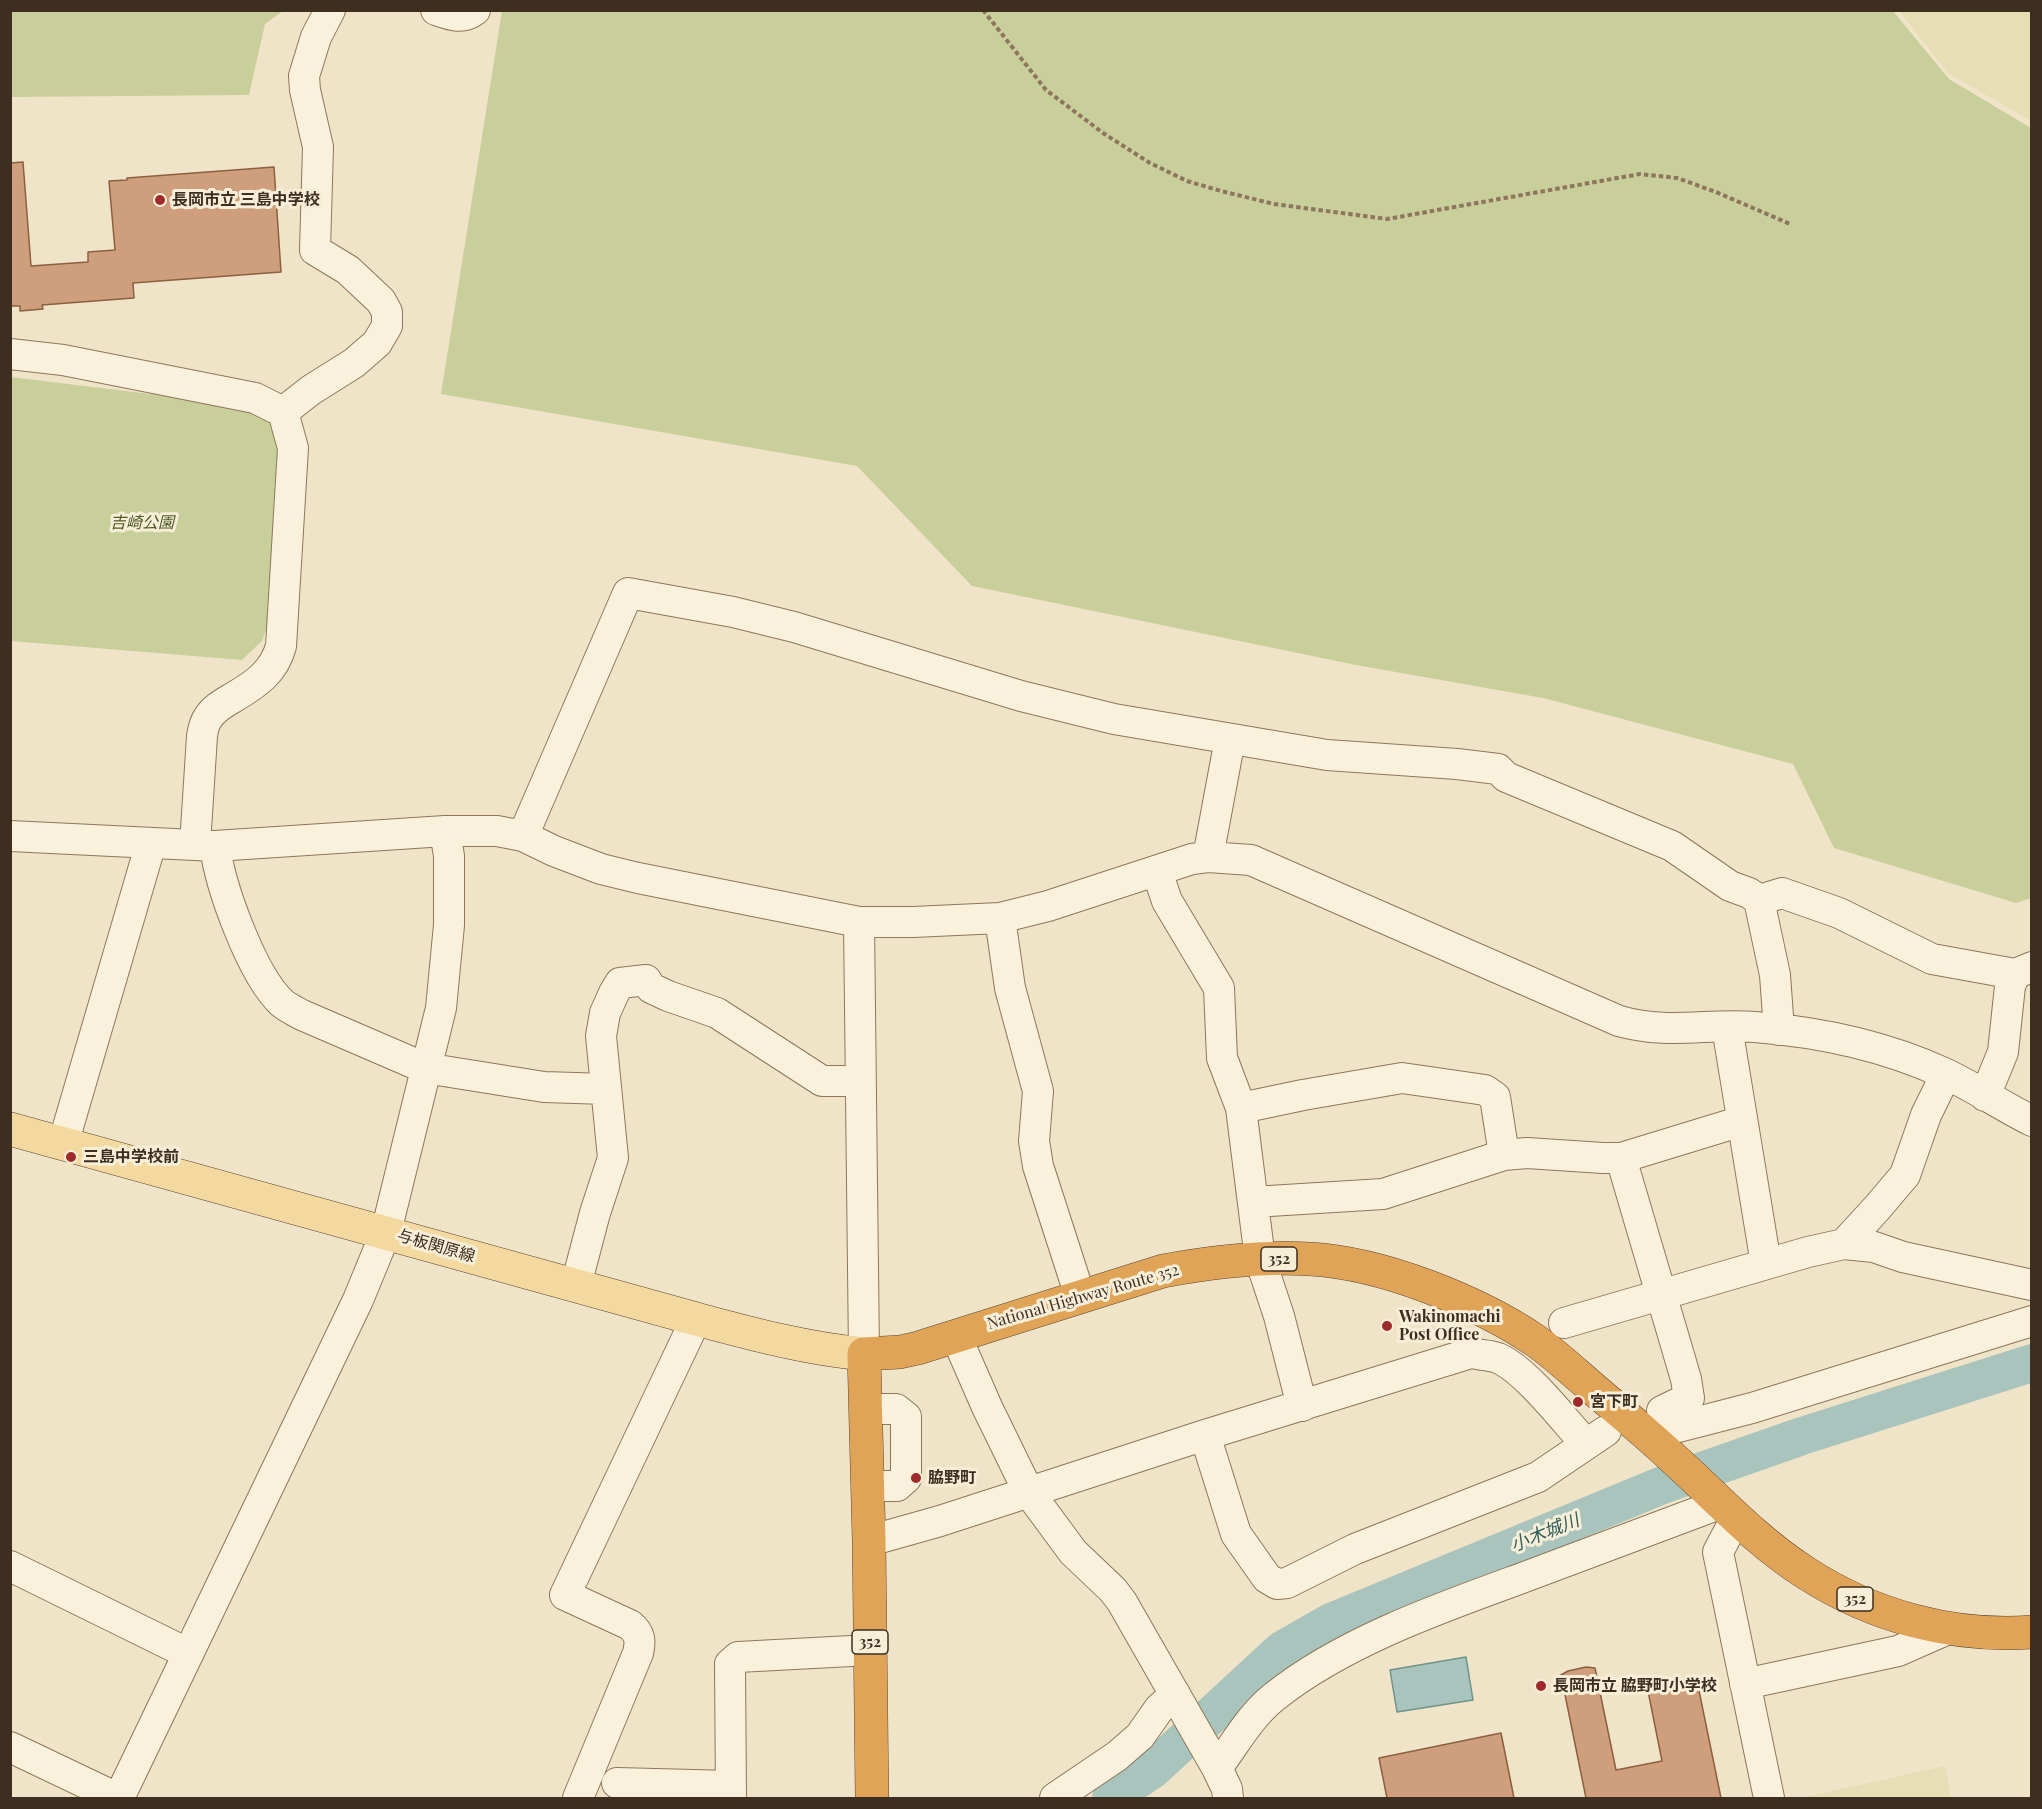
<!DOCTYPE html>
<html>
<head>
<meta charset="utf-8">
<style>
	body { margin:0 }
	#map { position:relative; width:2042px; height:1809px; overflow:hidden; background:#f0e4c8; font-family:"Playfair Display",serif }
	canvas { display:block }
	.frame { position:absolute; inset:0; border:12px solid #3d2e20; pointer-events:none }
</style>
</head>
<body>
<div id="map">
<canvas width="2042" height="1809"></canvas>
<div class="frame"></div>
</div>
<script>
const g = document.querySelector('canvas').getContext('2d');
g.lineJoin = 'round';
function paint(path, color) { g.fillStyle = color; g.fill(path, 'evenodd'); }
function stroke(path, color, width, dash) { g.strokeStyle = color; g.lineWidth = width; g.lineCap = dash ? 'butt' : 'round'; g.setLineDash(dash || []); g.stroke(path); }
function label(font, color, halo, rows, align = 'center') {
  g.font = font + ' "Playfair Display","Noto Sans JP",serif'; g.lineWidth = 6; g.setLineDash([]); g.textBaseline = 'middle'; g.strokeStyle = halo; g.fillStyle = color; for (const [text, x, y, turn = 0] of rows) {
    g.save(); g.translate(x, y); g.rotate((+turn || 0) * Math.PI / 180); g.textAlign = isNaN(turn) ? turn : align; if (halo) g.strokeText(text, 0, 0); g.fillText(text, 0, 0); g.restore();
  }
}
paint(new Path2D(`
	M1899 11H2031V121L1948 73Z
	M1945 1766 1951 1798H1801Z`), '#e6deb5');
paint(new Path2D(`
	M10 11 11 10 283 11 265 24 249 95 11 97Z
	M502 11H1893L1949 79 2031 128V898L2016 903 1834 848 1793 764 1543 698 1356 665 972 586 857 466 441 394Z
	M10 377 250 406C270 418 276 429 282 450L274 607 262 641 242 660 11 641Z`), '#c9cf9b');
const water = new Path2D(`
	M1466 1657 1473 1700 1397 1712 1390 1670Z`);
paint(water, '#a9c4bc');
stroke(water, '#6f938a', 1.5);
stroke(new Path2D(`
	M1111 1798 1153 1769 1282 1650 1331 1622 1665 1484 1802 1436 2032 1363`), '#a9c4bc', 38);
const building = new Path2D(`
	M23 162 31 266 88 262V252L115 250 109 181 127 180V178L274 167 281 272 133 283 134 298 42 305 43 309 20 311V306H10V163Z
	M1586 1667 1595 1668 1616 1770 1662 1761 1647 1686 1696 1676 1721 1798H1586L1561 1675 1568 1671Z
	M1501 1733 1514 1798H1387L1379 1758Z`);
paint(building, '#cf9f7d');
stroke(building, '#8d5f41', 1.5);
const minor = new Path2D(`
	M436 10C450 15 462 20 475 10
	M10 354 63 360 255 398 283 412 293 448 281 646C274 672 256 684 234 697 224 703 214 708 208 718 204 723 203 730 202 736L195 845
	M283 412 311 390 354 363 377 343 387 326V312L381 301 348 270 315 250 318 147 305 90 304 76 316 37 330 10
	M10 836 215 846 445 831H497L523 836 554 851 601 869 638 878 859 922H913L1000 918 1048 906 1192 859 1208 857 1251 860 1619 1021C1669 1035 1707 1023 1755 1027 1820 1032 1885 1046 1944 1073 1974 1087 2002 1106 2032 1121
	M523 836 628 593 733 612 794 627 1021 696 1114 719 1327 755 1457 764 1498 769 1506 777 1672 846 1730 886 1749 893 1759 900 1775 975 1779 1030
	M215 846C220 887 252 975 282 1003 288 1008 295 1011 302 1015L425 1068 544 1087 606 1089
	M1208 857 1230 739
	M1157 871 1167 901 1219 988 1222 1058 1241 1108
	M1759 900 1782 893 1839 913 1932 959 2015 974 2032 967
	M1000 918 1010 988 1038 1091 1034 1141 1038 1166 1080 1296
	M859 922 864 1354
	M1727 1027 1766 1264
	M1985 1096 2003 1052 2010 986 2015 974
	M63 1144 151 843
	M1621 1158 1686 1379 1689 1398 1662 1411
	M1253 1202 1383 1194 1504 1155
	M1844 1244 1877 1208 1905 1175 1926 1115 1946 1074
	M576 1285 595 1213 613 1158 601 1036 605 1013 614 993 620 983 646 980 651 988 668 996 717 1013 822 1081H860
	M1564 1323 1808 1252 1844 1244 1874 1247 1903 1257 2032 1285
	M956 1336 987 1407 1028 1491 1073 1552 1113 1590 1122 1602 1217 1768 1227 1789 1228 1798
	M1302 1406 1279 1316 1260 1259 1241 1108 1303 1095 1402 1078 1485 1090 1495 1097 1504 1155 1527 1153 1603 1158H1621L1742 1121
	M865 1409H896L906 1417V1478L897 1486H868
	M1205 1435 1236 1534 1267 1578 1277 1584 1287 1583 1355 1549 1538 1477 1606 1431
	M1647 1435 1752 1408 2032 1321
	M1736 1518 1718 1552 1769 1798
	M869 1541 940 1521 1205 1435 1471 1353C1479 1355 1490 1355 1498 1358 1527 1371 1563 1419 1585 1443
	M10 1566 187 1653
	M1745 1684 1898 1651 1948 1629
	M10 1747 117 1798
	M1217 1768C1235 1744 1250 1716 1274 1697 1340 1644 1434 1610 1514 1581 1583 1555 1653 1529 1722 1503
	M617 1783 731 1786
	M119 1798 358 1300 386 1232 441 1008 449 925V856L445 831
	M578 1798 638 1653C641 1641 640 1633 630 1625L565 1595 696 1319
	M731 1798 730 1664 738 1657 870 1650
	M1055 1798 1117 1756 1140 1736 1159 1709 1175 1694`);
const major = new Path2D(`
	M10 1129 696 1319C752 1334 807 1349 864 1354`);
const highway = new Path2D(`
	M872 1798 869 1541 864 1354 900 1352 918 1348 1163 1271C1212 1262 1260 1256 1310 1259 1382 1263 1477 1301 1536 1341 1557 1356 1577 1375 1597 1392 1623 1414 1650 1436 1675 1460 1717 1498 1757 1542 1806 1573 1872 1616 1953 1638 2032 1632`);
stroke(minor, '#8d765c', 32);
stroke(major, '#5b4430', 34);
stroke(highway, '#5b4430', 34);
stroke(new Path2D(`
	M983 10 1046 90 1103 133 1150 163 1187 181 1221 191 1274 204 1387 219 1640 174 1677 178 1716 192 1790 224`), '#8d765c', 4, [4.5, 3]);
stroke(minor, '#faf1dc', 30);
stroke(major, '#f3d9a0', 33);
stroke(highway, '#e0a458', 33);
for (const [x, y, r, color] of [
	[160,200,6,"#9e2a2b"],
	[71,1157,6,"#9e2a2b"],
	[1387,1326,6,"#9e2a2b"],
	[1578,1402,6,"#9e2a2b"],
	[916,1478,6,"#9e2a2b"],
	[1541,1686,6,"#9e2a2b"]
]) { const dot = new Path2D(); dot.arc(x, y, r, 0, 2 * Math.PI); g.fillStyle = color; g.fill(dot); stroke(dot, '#f7eed8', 2); }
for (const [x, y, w] of [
	[1279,1259,36],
	[1855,1599,36],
	[870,1642,36]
]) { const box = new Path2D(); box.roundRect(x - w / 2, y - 12, w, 24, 4.5); g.fillStyle = '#f7eed8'; g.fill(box); stroke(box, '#3d2e20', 1.5); }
label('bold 15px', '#3d2e20', null, [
	["352",1279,1259],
	["352",1855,1599],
	["352",870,1642]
]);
label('bold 16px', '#3d2e20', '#f7eed8', [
	["長岡市立 三島中学校",172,200],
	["三島中学校前",83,1157],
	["Wakinomachi",1399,1317],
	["Post Office",1399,1335],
	["宮下町",1590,1402],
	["脇野町",928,1478],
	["長岡市立 脇野町小学校",1553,1686]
], 'left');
label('italic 16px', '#4d5a26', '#f7eed8', [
	["吉崎公園",142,523]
]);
label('16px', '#3d2e20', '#f7eed8', [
	["与板関原線",436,1246,16],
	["National Highway Route 352",1083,1297,-16]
]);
label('italic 18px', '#2f5d5a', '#f7eed8', [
	["小木城川",1545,1533,-22]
]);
</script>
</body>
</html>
